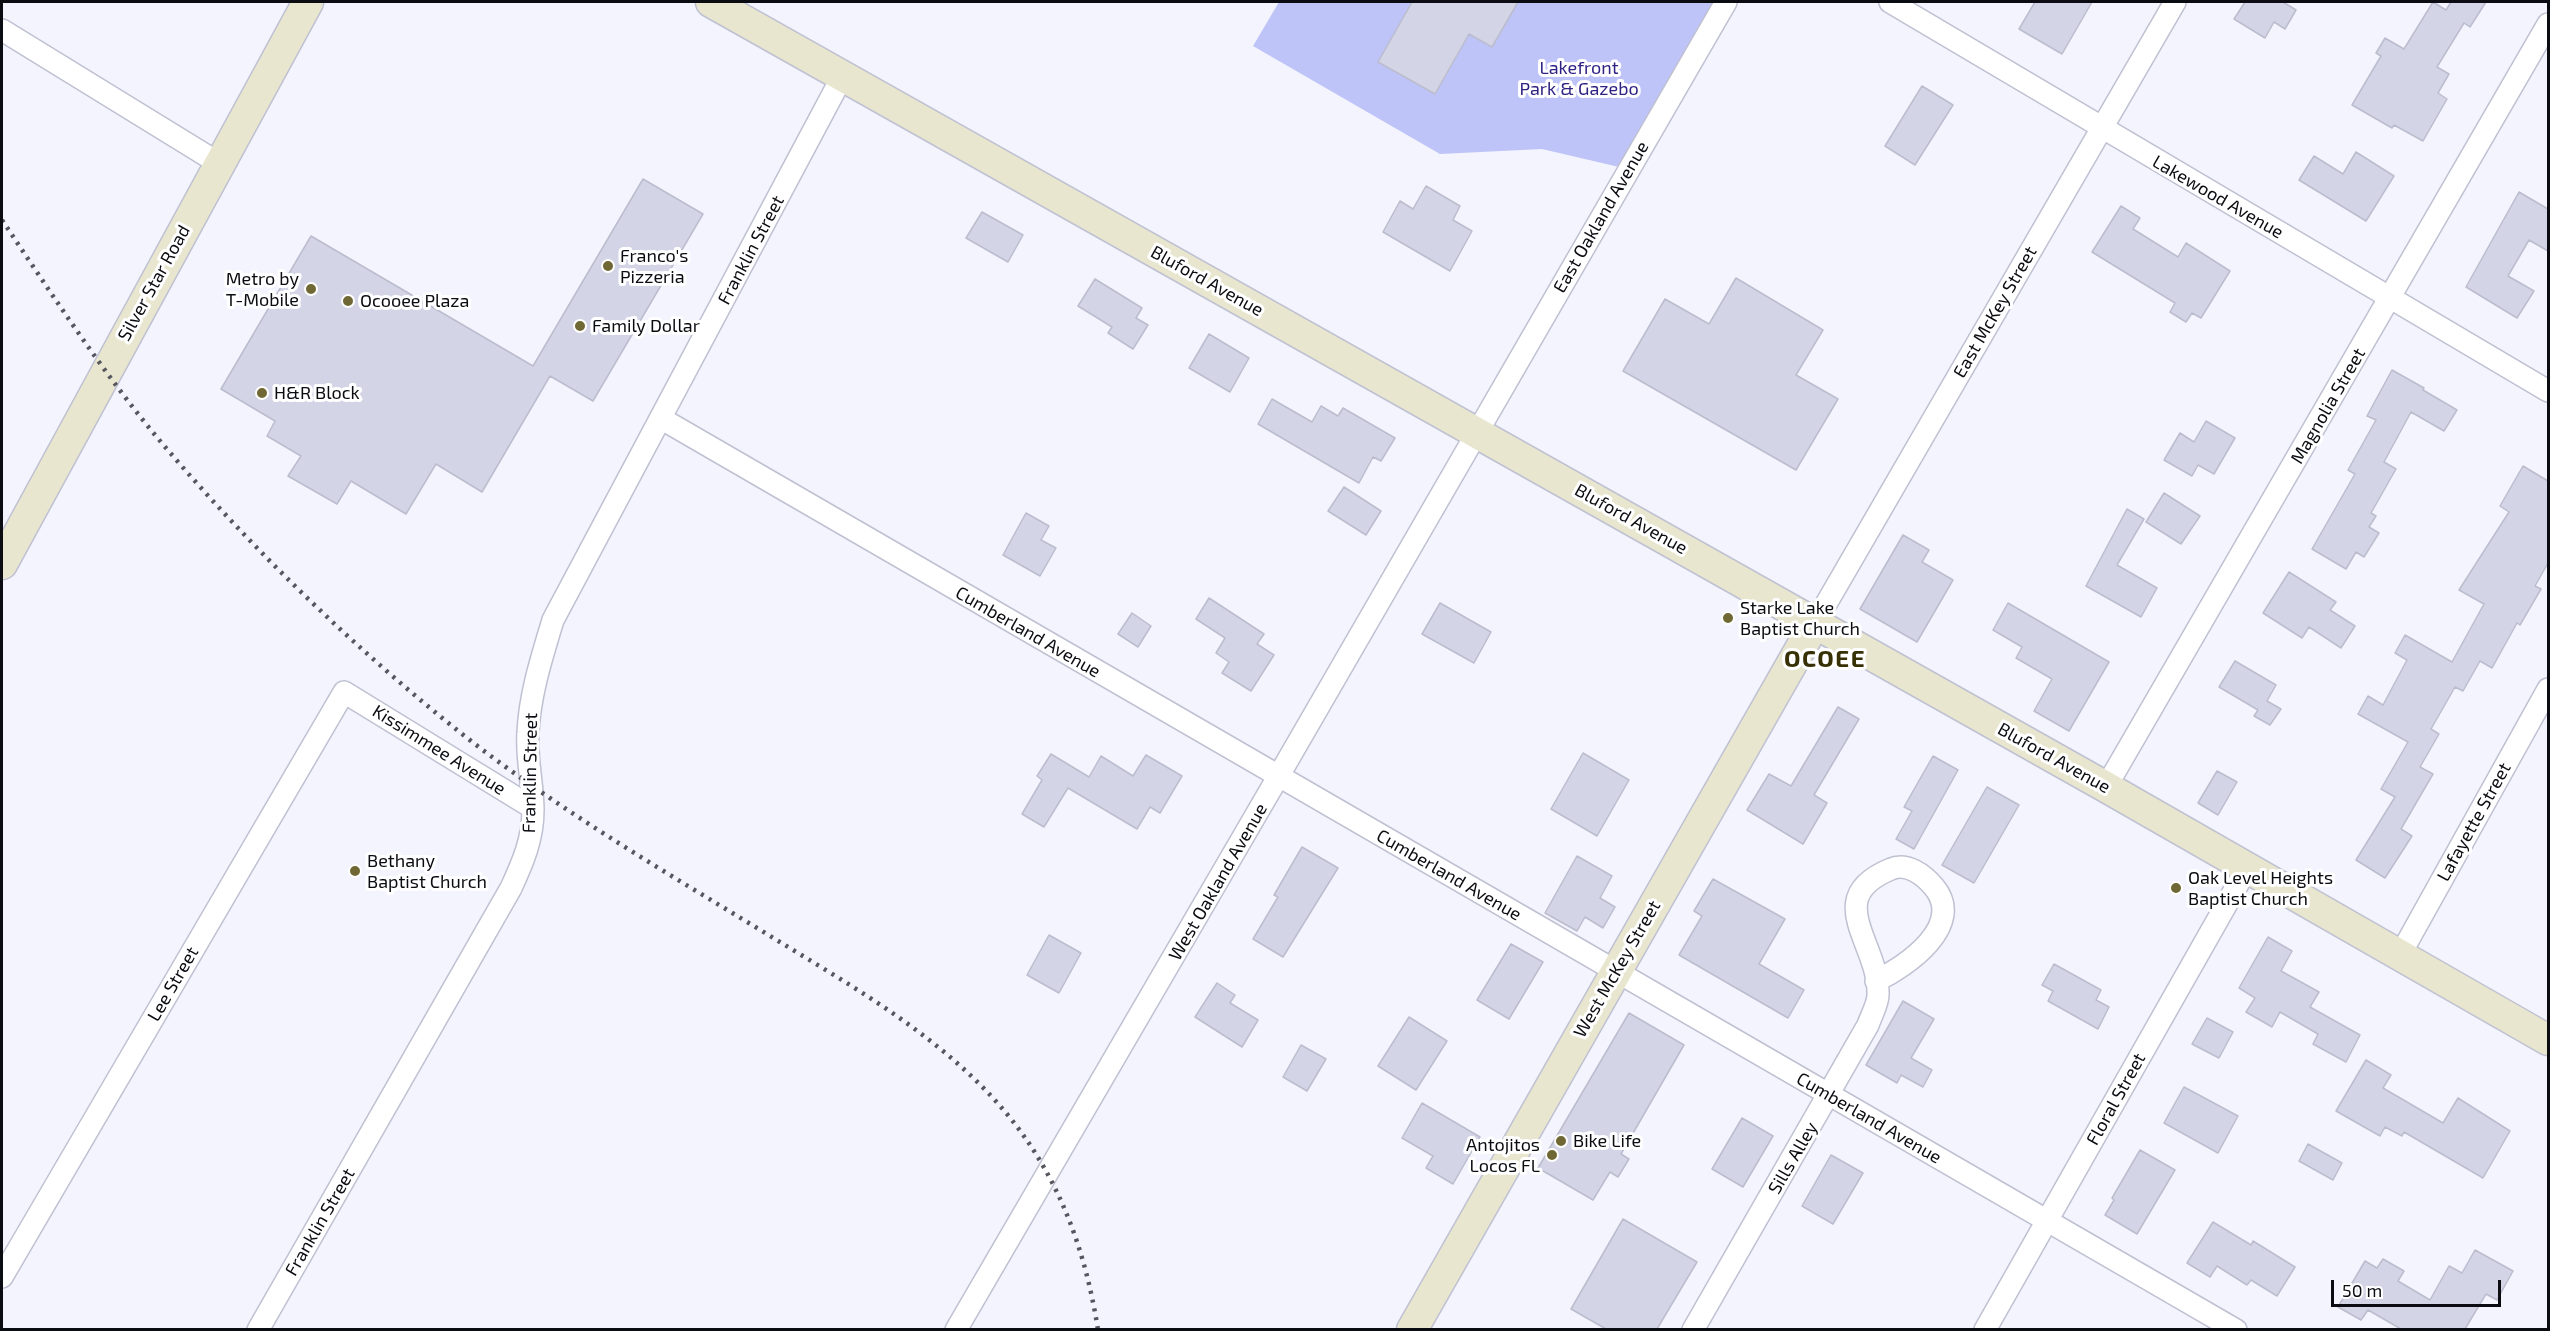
<!DOCTYPE html>
<html>
<head>
<meta charset="utf-8">
<style>
	body { margin:0 }
	#map { position:relative; width:2550px; height:1331px; overflow:hidden; background:#f3f4fe; font-family:"Exo 2",sans-serif }
	canvas { display:block }
	.frame { position:absolute; inset:0; border:3px solid #0b0c11; pointer-events:none }
	.scale { position:absolute; left:2331px; top:1280px; width:170px; height:27px; box-sizing:border-box; border:3px solid #0b0c11; border-top:0; padding-left:8px; font-size:18px; line-height:21px; white-space:nowrap; color:#0b0c11; -webkit-text-stroke:4px #fff; paint-order:stroke }
</style>
</head>
<body>
<div id="map">
<canvas width="2550" height="1331"></canvas>
<div class="frame"></div>
<div class="scale">50 m</div>
</div>
<script>
const g = document.querySelector('canvas').getContext('2d');
g.lineJoin = 'round';
function paint(path, color) { g.fillStyle = color; g.fill(path, 'evenodd'); }
function stroke(path, color, width, dash) { g.strokeStyle = color; g.lineWidth = width; g.lineCap = dash ? 'butt' : 'round'; g.setLineDash(dash || []); g.stroke(path); }
function label(font, color, halo, rows, align = 'center') {
  g.font = font + ' "Exo 2",sans-serif'; g.lineWidth = 6; g.setLineDash([]); g.textBaseline = 'middle'; g.strokeStyle = halo; g.fillStyle = color; for (const [text, x, y, turn = 0] of rows) {
    g.save(); g.translate(x, y); g.rotate((+turn || 0) * Math.PI / 180); g.textAlign = isNaN(turn) ? turn : align; if (halo) g.strokeText(text, 0, 0); g.fillText(text, 0, 0); g.restore();
  }
}
paint(new Path2D(`
	M1279 2H1714L1619 167 1542 149 1440 154 1253 46Z`), '#bec4f7');
const building = new Path2D(`
	M1412 2H1518L1492 47 1469 34 1435 94 1378 62Z
	M2035 2H2092L2062 54 2019 29Z
	M2245 2H2283L2296 10 2285 29 2274 22 2265 38 2234 19Z
	M2433 2 2446 10 2451 2H2486L2470 27 2464 23 2437 67 2449 74 2438 93 2447 99 2423 141 2394 125 2392 128 2352 105 2381 56 2376 53 2385 38 2404 49Z
	M1922 86 1953 105 1915 165 1885 146Z
	M2356 152 2394 176 2366 221 2299 180 2314 156 2343 174Z
	M643 179 703 214 593 401 550 376 482 492 436 464 406 514 351 481 337 504 288 476 301 456 267 436 275 421 221 389 311 236 533 366Z
	M1426 186 1460 206 1453 220 1472 231 1450 271 1383 232 1400 201 1413 209Z
	M2519 192 2548 209V251L2529 240 2508 276 2534 291 2517 318 2466 287Z
	M2121 206 2140 218 2133 229 2178 257 2186 243 2230 271 2201 318 2192 313 2186 322 2170 312 2175 303 2092 252Z
	M982 212 1023 235 1008 262 966 238Z
	M1736 278 1823 330 1796 375 1838 399 1796 470 1623 371 1665 299 1709 324Z
	M1095 279 1142 308 1136 318 1148 325 1133 349 1108 333 1112 327 1078 306Z
	M1209 334 1249 358 1230 392 1189 368Z
	M2392 370 2424 388 2423 390 2457 410 2444 431 2411 412 2384 462 2396 469 2371 513 2376 516 2369 527 2379 533 2364 557 2356 552 2346 569 2312 549 2355 474 2348 470 2376 420 2367 416Z
	M1272 399 1312 422 1321 406 1338 416 1343 408 1395 438 1381 461 1373 457 1359 483 1258 424Z
	M2206 421 2235 438 2214 474 2198 465 2192 476 2164 460 2180 433 2194 442Z
	M2523 466 2548 481V563L2535 586 2541 589 2520 625 2517 623 2492 668 2480 661 2463 691 2455 687 2431 729 2439 734 2420 767 2433 774 2401 829 2412 836 2385 878 2356 860 2395 797 2381 789 2408 742 2358 714 2368 696 2383 705 2407 660 2395 653 2405 635 2452 662 2484 604 2459 590 2509 512 2500 506Z
	M1344 487 1381 511 1366 535 1328 511Z
	M2164 493 2200 516 2181 544 2146 522Z
	M2127 509 2144 519 2117 565 2157 588 2141 617 2086 586Z
	M1026 513 1049 526 1041 540 1056 548 1040 576 1003 555Z
	M1903 535 1929 550 1922 562 1953 580 1917 642 1860 609Z
	M2289 572 2336 602 2330 610 2355 626 2341 648 2309 627 2302 638 2263 613Z
	M1209 598 1264 634 1257 644 1274 655 1251 691 1222 673 1229 662 1216 653 1225 638 1196 619Z
	M1440 603 1491 632 1474 663 1422 634Z
	M2008 603 2109 662 2069 731 2034 711 2052 679 2016 658 2022 647 1993 630Z
	M1132 613 1151 626 1138 647 1118 634Z
	M2235 661 2276 685 2267 701 2281 709 2270 725 2254 716 2258 710 2219 687Z
	M1838 707 1859 719 1814 795 1827 803 1803 844 1747 810 1769 774 1791 786Z
	M1583 753 1629 780 1597 836 1551 809Z
	M1051 754 1089 777 1101 756 1133 776 1146 755 1182 776 1160 813 1150 807 1137 829 1068 788 1044 827 1022 814 1042 780 1037 776Z
	M1933 756 1958 770 1914 849 1896 839 1912 811 1904 807Z
	M2217 771 2237 782 2218 815 2198 803Z
	M1987 787 2019 805 1974 883 1942 865Z
	M1302 847 1338 868 1283 957 1253 939 1278 897 1274 895Z
	M1577 856 1612 876 1600 898 1615 907 1603 928 1585 917 1577 931 1545 913Z
	M1713 879 1785 919 1759 964 1804 990 1788 1018 1679 955 1702 916 1694 911Z
	M1049 935 1081 953 1059 993 1027 975Z
	M2268 937 2292 951 2281 971 2319 992 2310 1007 2360 1035 2346 1062 2313 1044 2318 1034 2280 1012 2272 1027 2246 1012 2255 998 2239 988Z
	M1511 944 1543 962 1509 1019 1477 1000Z
	M2054 964 2101 990 2096 1000 2109 1007 2098 1029 2048 1001 2053 991 2042 985Z
	M1217 983 1235 995 1230 1003 1258 1020 1242 1047 1195 1017Z
	M1903 1001 1934 1019 1911 1058 1932 1070 1923 1087 1901 1075 1897 1083 1866 1065Z
	M1629 1013 1684 1045 1621 1154 1629 1159 1618 1177 1610 1172 1593 1200 1538 1168Z
	M1409 1017 1447 1041 1416 1090 1378 1066Z
	M2207 1018 2233 1032 2219 1058 2192 1044Z
	M1301 1045 1326 1059 1307 1091 1283 1077Z
	M2366 1060 2391 1075 2383 1088 2443 1123 2458 1098 2510 1131 2483 1178 2404 1132 2402 1136 2385 1127 2380 1136 2336 1111Z
	M2184 1087 2238 1116 2218 1153 2164 1123Z
	M1422 1103 1480 1137 1453 1184 1426 1168 1433 1156 1402 1138Z
	M1742 1118 1773 1136 1743 1187 1712 1169Z
	M2308 1144 2342 1163 2333 1180 2299 1161Z
	M2140 1150 2175 1170 2137 1234 2105 1215 2114 1200 2112 1198Z
	M1831 1155 1863 1173 1833 1224 1802 1206Z
	M1623 1219 1697 1262 1657 1329H1606L1571 1309Z
	M2213 1222 2251 1245 2253 1241 2295 1267 2277 1296 2251 1280 2247 1285 2217 1266 2210 1277 2187 1263Z
	M2475 1250 2513 1271 2497 1300 2486 1294 2465 1329H2401L2368 1310 2361 1320 2338 1307 2365 1261 2377 1268 2383 1259 2404 1271 2398 1281 2430 1300 2449 1266 2462 1273Z`);
paint(building, '#d3d5e6');
stroke(building, '#bbbdce', 1.5);
const street = new Path2D(`
	M1890 2 2548 391
	M2 30 220 164
	M662 419 2236 1330
	M1815 623 2175 2
	M2106 787 2548 24
	M2400 955 2548 689
	M2 1277 344 692 533 808
	M258 1330 511 888C523 862 533 839 533 810 533 784 526 758 528 732 530 693 542 657 553 620L842 77
	M956 1330 1278 777 1726 2
	M1693 1330 1868 1025C1871 1016 1878 1004 1878 995 1880 944 1820 898 1891 869 1907 862 1924 875 1934 887 1966 925 1907 966 1876 981
	M1985 1330 2247 868`);
const secondary = new Path2D(`
	M711 2 2106 787 2548 1040
	M2 564 308 2
	M1412 1330 1815 623`);
stroke(street, '#bfc1d2', 24);
stroke(secondary, '#bfc1d2', 33);
stroke(street, '#fff', 21);
stroke(secondary, '#e9e6cf', 30);
stroke(new Path2D(`
	M2 220C53 296 107 379 166 448 249 545 342 636 441 717 544 802 661 869 775 939 860 991 952 1043 1015 1124 1062 1185 1086 1254 1098 1330`), '#56575e', 4.5, [3, 6]);
for (const [x, y, r, color] of [
	[608,266,6,"#6f6834"],
	[311,289,6,"#6f6834"],
	[348,301,6,"#6f6834"],
	[580,326,6,"#6f6834"],
	[262,393,6,"#6f6834"],
	[1728,618,6,"#6f6834"],
	[355,871,6,"#6f6834"],
	[2176,888,6,"#6f6834"],
	[1561,1141,6,"#6f6834"],
	[1552,1155,6,"#6f6834"]
]) { const dot = new Path2D(); dot.arc(x, y, r, 0, 2 * Math.PI); g.fillStyle = color; g.fill(dot); stroke(dot, '#fff', 2); }
label('18px', '#2f2284', '#fff', [
	["Lakefront",1579,68],
	["Park & Gazebo",1579,89]
]);
label('18px', '#0b0c11', '#fff', [
	["Lakewood Avenue",2218,197,30],
	["East Oakland Avenue",1601,217,-60],
	["Franklin Street",751,250,-62],
	["Bluford Avenue",1207,281,29],
	["Silver Star Road",154,283,-61],
	["East McKey Street",1995,312,-60],
	["Magnolia Street",2328,406,-60],
	["Bluford Avenue",1631,519,29],
	["Cumberland Avenue",1028,632,30],
	["Kissimmee Avenue",439,750,32],
	["Bluford Avenue",2054,758,29],
	["Franklin Street",530,773,-89],
	["Lafayette Street",2474,822,-61],
	["Cumberland Avenue",1449,875,30],
	["West Oakland Avenue",1218,882,-60],
	["West McKey Street",1617,969,-60],
	["Lee Street",173,984,-60],
	["Floral Street",2116,1099,-61],
	["Cumberland Avenue",1869,1118,30],
	["Sills Alley",1793,1158,-60],
	["Franklin Street",320,1222,-60]
]);
label('18px', '#0b0c11', '#fff', [
	["Franco's",620,256],
	["Pizzeria",620,277],
	["Metro by",299,279,"right"],
	["T-Mobile",299,300,"right"],
	["Ocooee Plaza",360,301],
	["Family Dollar",592,326],
	["H&R Block",274,393],
	["Starke Lake",1740,608],
	["Baptist Church",1740,629],
	["Bethany",367,861],
	["Baptist Church",367,882],
	["Oak Level Heights",2188,878],
	["Baptist Church",2188,899],
	["Bike Life",1573,1141],
	["Antojitos",1540,1145,"right"],
	["Locos FL",1540,1166,"right"]
], 'left');
g.letterSpacing = '1.5px';
label('bold 24px', '#363004', '#fff', [
	["OCOEE",1825,659]
]);
g.letterSpacing = '0px';
</script>
</body>
</html>
